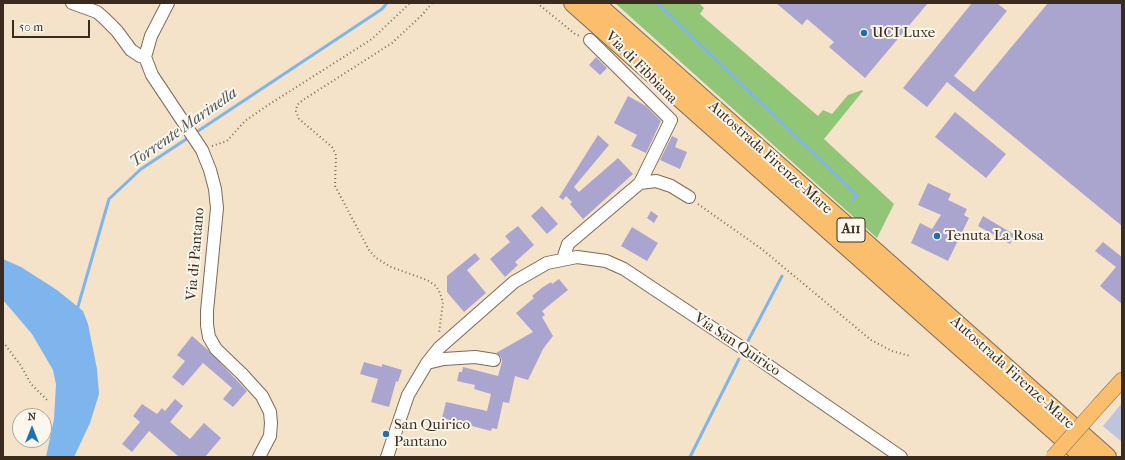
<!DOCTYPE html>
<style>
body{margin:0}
#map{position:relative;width:1125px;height:460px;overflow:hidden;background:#f4e3c8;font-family:"IM FELL French Canon",serif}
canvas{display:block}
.frame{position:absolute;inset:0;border:4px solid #3b2a1e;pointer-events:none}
.north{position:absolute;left:12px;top:408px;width:40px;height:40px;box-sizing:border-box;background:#fbf7ec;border:1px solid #aea59a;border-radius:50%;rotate:0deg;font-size:11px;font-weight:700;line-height:16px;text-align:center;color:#3b2a1e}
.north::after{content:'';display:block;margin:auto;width:14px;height:18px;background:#1f6fb2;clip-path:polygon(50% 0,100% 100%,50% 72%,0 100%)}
.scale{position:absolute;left:12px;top:20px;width:78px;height:18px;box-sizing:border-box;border:2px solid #3b2a1e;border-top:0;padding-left:5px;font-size:12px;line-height:14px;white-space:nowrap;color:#3b2a1e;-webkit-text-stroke:3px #fbf7ec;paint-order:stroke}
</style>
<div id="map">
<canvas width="1125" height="460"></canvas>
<div class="frame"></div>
<div class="north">N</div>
<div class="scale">50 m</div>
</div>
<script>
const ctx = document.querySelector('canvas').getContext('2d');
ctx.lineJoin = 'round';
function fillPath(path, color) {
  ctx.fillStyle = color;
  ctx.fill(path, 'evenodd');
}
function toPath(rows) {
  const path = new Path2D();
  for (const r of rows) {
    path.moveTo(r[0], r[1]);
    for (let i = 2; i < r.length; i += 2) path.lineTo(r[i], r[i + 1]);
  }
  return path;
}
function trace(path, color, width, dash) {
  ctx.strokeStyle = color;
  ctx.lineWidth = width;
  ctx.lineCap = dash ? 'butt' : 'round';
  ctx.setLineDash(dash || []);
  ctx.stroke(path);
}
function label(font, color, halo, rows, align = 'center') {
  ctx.font = font + ' "IM FELL French Canon",serif';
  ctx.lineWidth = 4;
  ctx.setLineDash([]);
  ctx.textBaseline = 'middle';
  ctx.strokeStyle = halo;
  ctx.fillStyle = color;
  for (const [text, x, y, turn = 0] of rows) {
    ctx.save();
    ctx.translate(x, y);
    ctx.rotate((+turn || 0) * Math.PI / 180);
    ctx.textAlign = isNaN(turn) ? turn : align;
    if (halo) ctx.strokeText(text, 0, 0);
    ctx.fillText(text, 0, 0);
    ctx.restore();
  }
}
const industrial = toPath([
 [1122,403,1122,442,1103,426]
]);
const green = toPath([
 [615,3,699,3,704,8,700,14,818,116,823,110,832,114,848,95,862,90,863,91,824,139,894,204,877,238]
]);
const water = toPath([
 [3,259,21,267,57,290,83,311,88,324,97,369,99,394,90,423,74,457,46,457,54,419,56,384,53,370,32,334,3,300]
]);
const stream = toPath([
 [657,3,857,195,852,200],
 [195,133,382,9,387,3],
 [77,310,109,199,141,169,191,136],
 [748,341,782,276],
 [690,457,739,359]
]);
const building = toPath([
 [776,3,928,3,865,78,829,47,834,42,807,19,802,25],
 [972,3,997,3,1007,11,954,76,974,92,1048,3,1122,3,1122,226,947,82,927,107,903,88],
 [596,57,607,68,600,75,589,65],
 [628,96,646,106,661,121,646,153,631,146,637,135,614,123],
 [955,112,1006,154,986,178,935,137],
 [598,135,609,145,574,187,579,192,618,158,633,174,583,219,570,204,572,202,566,196,563,200,559,197],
 [672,136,678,139,675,147,687,152,680,169,660,160],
 [928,183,951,194,948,200,967,209,964,215,969,218,948,261,911,243,920,223,932,229,941,215,918,205],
 [542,206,558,224,547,234,531,216],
 [651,211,658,216,654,223,647,218],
 [983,216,1015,235,1010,244,978,226],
 [518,226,534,245,515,262,518,265,505,277,490,259,510,242,505,236],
 [632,227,658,243,647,261,621,246],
 [1103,242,1122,257,1122,304,1100,286,1116,267,1095,251],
 [475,253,480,259,467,270,486,293,464,312,447,292,447,276],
 [559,279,568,290,542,311,545,315,542,317,553,336,543,349,528,380,515,376,509,403,503,402,497,429,492,428,491,431,442,418,446,402,487,411,491,394,474,389,475,385,457,381,459,372,462,372,463,367,498,376,502,362,501,357,496,353,533,332,516,313,534,298,532,296,543,287,551,282,552,284],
 [192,336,207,349,247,391,233,407,223,399,232,388,203,363,183,386,172,377,185,361,177,355],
 [364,362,382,367,382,364,402,370,398,382,396,381,389,407,371,402,378,379,360,374],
 [175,399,183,406,170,422,190,439,204,423,221,438,205,457,179,457,149,431,132,452,122,444,140,422,133,416,142,404,157,414,162,408,165,411]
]);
const path = toPath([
 [432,3,422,15,392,43,303,100,297,105,296,111,299,119,332,147,336,155,335,186,369,250,376,258,391,267,427,280,436,286,439,291,443,302,439,333],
 [537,3,575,34,580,36],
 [212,146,227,141,245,121,265,107,372,39,410,3],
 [698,204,763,250,871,340,892,351,910,356],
 [3,342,21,366,31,384,47,400]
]);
const minor = toPath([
 [72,3,97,12,104,18,117,31,131,50,140,56,145,57],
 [168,3,151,36,145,57,152,75,202,150,210,170,215,189,217,208,207,311,207,325,209,337,216,349,242,374,262,396,270,412,271,423,270,436,259,457],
 [590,40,671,120,640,183],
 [563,259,568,244,640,183,656,181,671,186,689,197],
 [427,363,444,359,475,357,494,360],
 [387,457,408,395,427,363,439,348,514,282,547,263,577,257,606,261,624,269,750,353,901,457]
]);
const major = toPath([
 [1100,404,1122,380]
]);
const highway = toPath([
 [573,3,1084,457],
 [595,3,1107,457]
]);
const majorBridge = toPath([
 [1053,457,1100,404]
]);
const markers = [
 [864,33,4,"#1f6fb2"],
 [937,236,4,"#1f6fb2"],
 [386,434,4,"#1f6fb2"]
];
const shields = [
 [851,230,28]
];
const shieldNames = [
 ["A11",851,230]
];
const poiNames = [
 ["UCI Luxe",872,33],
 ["Tenuta La Rosa",945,236],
 ["San Quirico",394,425],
 ["Pantano",394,442]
];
const streetNames = [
 ["Via di Fibbiana",641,68,45],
 ["Autostrada Firenze-Mare",770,158,42],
 ["Via di Pantano",196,254,-85],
 ["Via San Quirico",737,345,34],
 ["Autostrada Firenze-Mare",1012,373,42]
];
const waterNames = [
 ["Torrente Marinella",184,128,-35]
];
fillPath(industrial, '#bec3de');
fillPath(green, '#92c677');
fillPath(water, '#7eb5ed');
trace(stream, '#7eb5ed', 3);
fillPath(building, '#aaa5cf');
trace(minor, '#7c6b5a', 14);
trace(major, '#7c6b5a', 16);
trace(highway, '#7c6b5a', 20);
trace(path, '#7c6b5a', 2, [1, 3]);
trace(minor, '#fff', 12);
trace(major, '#fabe6d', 15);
trace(highway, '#fabe6d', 18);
trace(majorBridge, '#7c6b5a', 16, []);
trace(majorBridge, '#fabe6d', 15);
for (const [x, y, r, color] of markers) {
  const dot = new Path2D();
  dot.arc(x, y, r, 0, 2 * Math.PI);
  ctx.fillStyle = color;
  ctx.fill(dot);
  trace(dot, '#fbf7ec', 1.5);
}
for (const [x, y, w] of shields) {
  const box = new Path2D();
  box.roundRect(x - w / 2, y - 12, w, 24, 3);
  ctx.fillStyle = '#fbf7ec';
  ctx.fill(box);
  trace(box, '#3b2a1e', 1);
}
label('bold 14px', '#3b2a1e', null, shieldNames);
label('15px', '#3b2a1e', '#fbf7ec', poiNames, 'left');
label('15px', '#3b2a1e', '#fbf7ec', streetNames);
label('italic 16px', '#4f545c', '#fbf7ec', waterNames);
</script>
